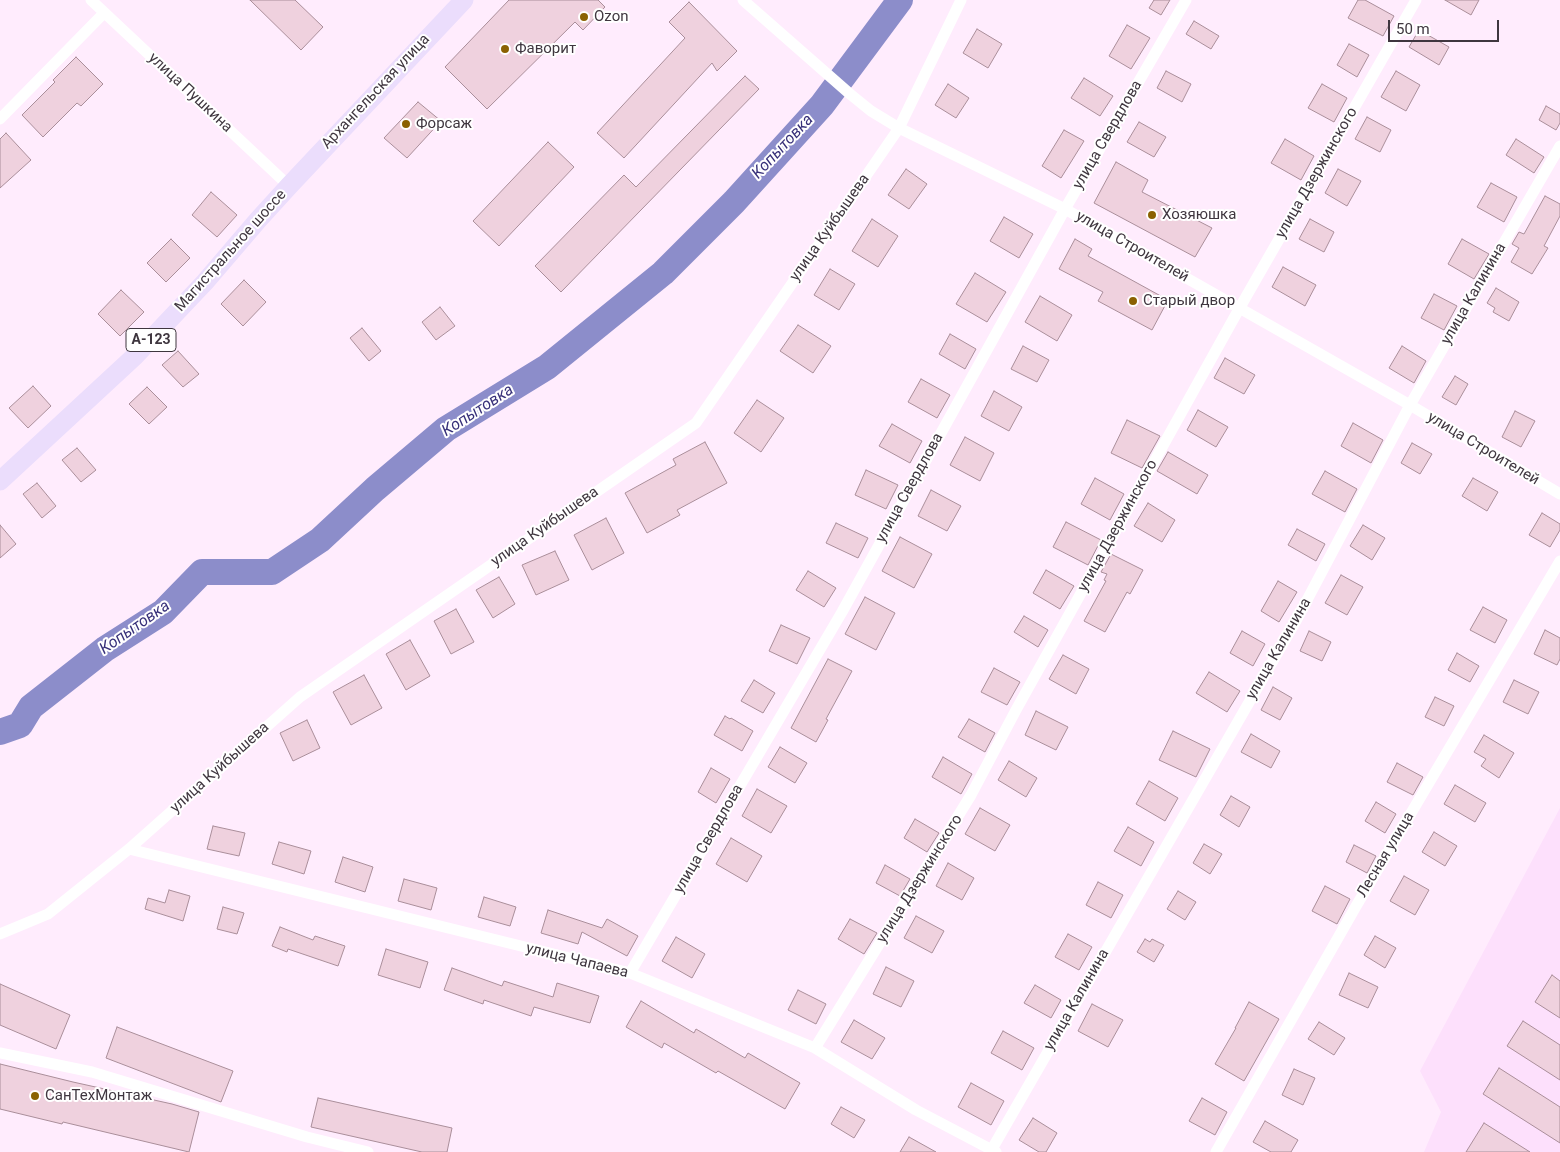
<!DOCTYPE html>
<meta charset="utf-8">
<style>
body{margin:0}
#map{position:relative;width:1560px;height:1152px;overflow:hidden;background:#ffecfd;font-family:Roboto,sans-serif}
canvas{display:block}
.scale{position:absolute;left:1388px;top:20px;width:111px;height:22px;box-sizing:border-box;border:2px solid #3f363f;border-top:0;padding-left:6px;font-size:15px;line-height:18px;white-space:nowrap;color:#3f363f;-webkit-text-stroke:4px #fff;paint-order:stroke}
</style>
<div id="map">
<canvas width="1560" height="1152"></canvas>
<div class="scale">50 m</div>
</div>
<script>
const ctx = document.querySelector('canvas').getContext('2d');
ctx.lineJoin = 'round';
function fillPath(path, color) {
  ctx.fillStyle = color;
  ctx.fill(path, 'evenodd');
}
function toPath(rows) {
  const path = new Path2D();
  for (const r of rows) {
    path.moveTo(r[0], r[1]);
    for (let i = 2; i < r.length; i += 2) path.lineTo(r[i], r[i + 1]);
  }
  return path;
}
function trace(path, color, width, dash) {
  ctx.strokeStyle = color;
  ctx.lineWidth = width;
  ctx.lineCap = dash ? 'butt' : 'round';
  ctx.setLineDash(dash || []);
  ctx.stroke(path);
}
function label(font, color, halo, rows, align = 'center') {
  ctx.font = font + ' Roboto,sans-serif';
  ctx.lineWidth = 4;
  ctx.setLineDash([]);
  ctx.textBaseline = 'middle';
  ctx.strokeStyle = halo;
  ctx.fillStyle = color;
  for (const [text, x, y, turn = 0] of rows) {
    ctx.save();
    ctx.translate(x, y);
    ctx.rotate((+turn || 0) * Math.PI / 180);
    ctx.textAlign = isNaN(turn) ? turn : align;
    if (halo) ctx.strokeText(text, 0, 0);
    ctx.fillText(text, 0, 0);
    ctx.restore();
  }
}
const built = toPath([
 [1560,808,1560,1152,1424,1152,1441,1112,1420,1071]
]);
const river = toPath([
 [0,732,20,725,31,707,105,649,163,612,202,572,272,572,320,540,375,489,446,429,547,367,663,273,734,202,822,105,900,0]
]);
const building = toPath([
 [250,0,295,0,323,27,301,50,250,0],
 [509,0,598,0,605,7,583,30,575,22,487,109,445,67,509,0],
 [1154,0,1170,0,1161,15,1149,8,1154,0],
 [1358,0,1365,0,1394,16,1383,36,1348,18,1358,0],
 [1445,0,1479,0,1471,15,1445,0],
 [689,2,737,51,717,71,712,63,624,158,597,133,685,38,669,22,689,2],
 [1194,21,1219,36,1211,49,1186,34,1194,21],
 [1127,25,1150,38,1131,69,1109,56,1127,25],
 [977,29,1002,44,988,68,963,53,977,29],
 [1419,30,1449,47,1439,65,1409,47,1419,30],
 [1349,44,1369,55,1357,77,1337,65,1349,44],
 [76,57,103,84,81,106,77,103,43,137,22,115,55,82,53,80,76,57],
 [1166,71,1191,84,1182,102,1157,88,1166,71],
 [1396,71,1420,85,1406,111,1381,97,1396,71],
 [745,76,759,89,561,292,535,266,624,175,636,187,745,76],
 [1084,78,1113,96,1100,116,1071,98,1084,78],
 [948,84,969,98,956,118,935,105,948,84],
 [1322,84,1347,98,1334,122,1308,108,1322,84],
 [418,102,441,121,407,158,384,138,418,102],
 [1546,106,1560,114,1560,123,1556,130,1539,120,1546,106],
 [1367,117,1391,130,1380,152,1355,139,1367,117],
 [1139,122,1166,137,1154,157,1127,142,1139,122],
 [1064,130,1084,141,1061,178,1042,166,1064,130],
 [6,133,31,160,0,188,0,139,6,133],
 [1285,139,1314,156,1301,180,1271,163,1285,139],
 [1516,139,1544,157,1534,173,1506,155,1516,139],
 [548,142,574,167,499,246,473,221,548,142],
 [1116,162,1148,180,1142,192,1212,228,1195,257,1094,203,1116,162],
 [906,169,927,184,909,209,888,195,906,169],
 [1338,169,1361,181,1347,206,1325,193,1338,169],
 [1491,183,1517,197,1504,222,1477,207,1491,183],
 [211,192,237,215,217,237,192,215,211,192],
 [1545,196,1560,204,1560,216,1544,246,1548,248,1532,274,1511,262,1519,248,1512,244,1519,232,1524,234,1545,196],
 [1004,217,1033,234,1019,258,990,241,1004,217],
 [872,219,898,236,878,267,852,251,872,219],
 [1310,219,1334,232,1324,252,1299,239,1310,219],
 [171,239,190,258,166,282,147,263,171,239],
 [1075,239,1092,249,1088,256,1168,300,1152,330,1098,301,1103,292,1059,269,1075,239],
 [1462,239,1489,254,1474,279,1448,264,1462,239],
 [1283,267,1316,285,1305,306,1272,287,1283,267],
 [830,269,855,284,839,310,814,295,830,269],
 [975,273,1006,292,987,322,956,304,975,273],
 [244,280,266,302,243,326,221,304,244,280],
 [1496,288,1519,302,1509,321,1493,312,1495,308,1487,303,1496,288],
 [121,290,144,312,120,336,98,314,121,290],
 [1434,294,1457,306,1444,330,1421,318,1434,294],
 [1040,296,1072,315,1057,341,1025,322,1040,296],
 [440,307,455,326,436,340,422,322,440,307],
 [798,325,831,346,813,373,780,351,798,325],
 [362,328,381,351,369,361,350,338,362,328],
 [950,334,976,349,965,369,939,354,950,334],
 [1023,346,1049,360,1037,382,1011,369,1023,346],
 [1402,346,1426,361,1414,383,1389,368,1402,346],
 [178,351,199,374,183,387,162,365,178,351],
 [1225,358,1255,375,1244,394,1214,378,1225,358],
 [1455,376,1468,384,1456,405,1442,397,1455,376],
 [921,379,950,395,937,418,908,402,921,379],
 [33,386,51,406,28,428,9,408,33,386],
 [147,387,167,407,149,424,129,404,147,387],
 [994,391,1022,407,1009,431,981,416,994,391],
 [757,400,784,418,761,452,734,433,757,400],
 [1198,410,1228,427,1216,447,1187,430,1198,410],
 [1515,411,1535,421,1521,447,1502,437,1515,411],
 [1127,420,1160,436,1142,468,1111,453,1127,420],
 [1353,423,1383,440,1371,463,1341,446,1353,423],
 [892,424,922,441,910,463,879,446,892,424],
 [965,437,994,453,980,481,950,465,965,437],
 [705,442,727,483,677,510,680,515,647,533,625,493,676,465,673,459,705,442],
 [1412,443,1432,454,1420,474,1401,463,1412,443],
 [77,448,96,470,81,482,62,460,77,448],
 [1168,452,1208,475,1197,494,1157,471,1168,452],
 [866,470,898,485,886,509,855,495,866,470],
 [1325,471,1357,489,1345,512,1312,494,1325,471],
 [1095,478,1124,494,1110,520,1081,504,1095,478],
 [1473,478,1498,492,1487,511,1462,496,1473,478],
 [37,483,56,506,42,518,23,494,37,483],
 [931,490,961,506,947,531,918,516,931,490],
 [1148,503,1175,520,1162,542,1134,526,1148,503],
 [1542,513,1560,524,1560,530,1550,547,1529,535,1542,513],
 [606,518,624,553,592,570,574,535,606,518],
 [1066,522,1101,540,1088,565,1053,547,1066,522],
 [836,523,868,538,858,558,826,543,836,523],
 [0,525,16,544,0,558,0,525],
 [1363,525,1385,538,1372,560,1350,546,1363,525],
 [1297,529,1325,544,1316,561,1288,545,1297,529],
 [900,537,932,554,914,588,882,571,900,537],
 [555,551,569,580,536,595,522,565,555,551],
 [1111,554,1143,570,1130,594,1127,592,1105,632,1084,621,1106,581,1104,580,1107,574,1101,572,1111,554],
 [1046,570,1074,586,1060,609,1033,593,1046,570],
 [808,571,836,588,824,607,796,590,808,571],
 [1341,575,1363,587,1347,615,1325,603,1341,575],
 [499,577,515,604,493,618,476,590,499,577],
 [1278,581,1297,592,1279,622,1261,611,1278,581],
 [865,597,895,613,876,650,845,634,865,597],
 [1483,607,1507,620,1495,643,1470,630,1483,607],
 [456,609,474,642,451,654,434,621,456,609],
 [1024,616,1048,630,1038,647,1014,632,1024,616],
 [781,625,810,638,797,664,769,651,781,625],
 [1545,630,1560,638,1560,659,1557,665,1534,654,1545,630],
 [1242,631,1265,644,1253,666,1230,653,1242,631],
 [1309,631,1331,642,1322,661,1300,651,1309,631],
 [410,640,430,676,406,690,386,654,410,640],
 [1457,653,1479,666,1470,682,1448,670,1457,653],
 [1063,655,1089,669,1076,694,1049,679,1063,655],
 [828,659,852,671,826,719,828,720,816,742,791,728,828,659],
 [994,668,1020,682,1007,705,981,692,994,668],
 [1209,672,1240,691,1227,712,1196,693,1209,672],
 [364,675,382,708,351,725,333,692,364,675],
 [754,680,775,693,763,713,741,701,754,680],
 [1514,680,1539,692,1528,714,1503,702,1514,680],
 [1273,687,1292,698,1280,720,1261,710,1273,687],
 [1435,697,1454,706,1444,726,1425,717,1435,697],
 [1036,711,1068,727,1056,750,1025,735,1036,711],
 [725,716,730,719,731,718,753,731,742,751,714,735,725,716],
 [969,719,995,733,985,752,958,737,969,719],
 [307,720,320,748,293,761,280,733,307,720],
 [1173,731,1210,749,1196,777,1159,760,1173,731],
 [1251,734,1280,751,1271,768,1241,752,1251,734],
 [1484,735,1514,753,1499,778,1481,766,1486,759,1474,752,1484,735],
 [780,747,807,763,795,783,768,767,780,747],
 [943,757,972,774,961,794,932,777,943,757],
 [1009,761,1037,778,1026,797,998,780,1009,761],
 [1397,763,1423,777,1413,795,1387,782,1397,763],
 [711,768,730,779,716,803,698,792,711,768],
 [1149,781,1178,798,1165,821,1136,804,1149,781],
 [1455,785,1486,803,1475,822,1444,804,1455,785],
 [757,789,787,806,771,833,742,816,757,789],
 [1231,796,1250,807,1239,827,1220,815,1231,796],
 [1376,802,1396,814,1385,833,1365,821,1376,802],
 [980,808,1010,825,995,851,965,834,980,808],
 [915,819,939,833,927,852,904,838,915,819],
 [213,826,245,833,239,856,207,849,213,826],
 [1128,827,1154,842,1141,866,1114,851,1128,827],
 [1434,832,1457,846,1445,866,1422,852,1434,832],
 [731,838,762,856,747,882,716,864,731,838],
 [279,842,311,851,304,874,272,864,279,842],
 [1204,844,1222,854,1210,874,1193,863,1204,844],
 [1354,845,1376,856,1367,873,1346,862,1354,845],
 [343,857,373,867,365,892,335,882,343,857],
 [948,863,974,878,962,900,936,886,948,863],
 [885,865,910,879,900,896,876,883,885,865],
 [1404,876,1429,890,1415,915,1390,901,1404,876],
 [404,879,437,888,431,910,398,901,404,879],
 [1098,882,1123,895,1111,918,1086,905,1098,882],
 [1325,886,1350,899,1337,924,1312,911,1325,886],
 [169,890,190,896,183,921,145,909,148,898,165,903,169,890],
 [1178,891,1196,902,1185,920,1167,909,1178,891],
 [484,897,516,907,510,926,478,917,484,897],
 [223,907,244,913,237,934,217,929,223,907],
 [548,910,602,928,607,919,638,936,627,956,582,932,578,944,541,933,548,910],
 [916,916,944,931,932,953,904,938,916,916],
 [850,919,877,933,864,954,838,939,850,919],
 [280,927,313,940,315,936,345,946,338,966,288,949,287,952,272,946,280,927],
 [1068,934,1092,947,1079,970,1055,957,1068,934],
 [1375,936,1396,948,1385,968,1364,955,1375,936],
 [676,937,705,954,692,978,662,961,676,937],
 [1145,939,1150,942,1152,939,1164,945,1154,962,1137,952,1145,939],
 [386,949,428,962,420,988,378,975,386,949],
 [886,967,914,981,901,1007,873,994,886,967],
 [452,968,502,986,504,981,553,997,557,983,599,996,590,1023,534,1007,531,1016,484,1000,483,1004,444,990,452,968],
 [1349,973,1378,987,1368,1008,1339,995,1349,973],
 [1552,975,1560,981,1560,1018,1535,1002,1552,975],
 [0,984,70,1015,56,1049,0,1025,0,984],
 [1035,985,1061,1000,1051,1018,1024,1003,1035,985],
 [798,990,826,1004,816,1024,788,1010,798,990],
 [641,1001,694,1033,696,1029,745,1058,748,1053,800,1083,785,1109,718,1071,716,1073,664,1043,662,1048,626,1027,641,1001],
 [1249,1002,1279,1019,1244,1081,1215,1064,1236,1028,1235,1028,1249,1002],
 [1092,1004,1123,1020,1108,1047,1078,1031,1092,1004],
 [854,1020,885,1038,872,1059,841,1042,854,1020],
 [1523,1021,1560,1045,1560,1080,1507,1046,1523,1021],
 [1319,1022,1345,1038,1334,1055,1308,1039,1319,1022],
 [117,1027,233,1071,221,1102,106,1058,117,1027],
 [1003,1031,1034,1048,1022,1070,991,1053,1003,1031],
 [0,1064,73,1082,172,1104,199,1112,189,1152,63,1122,62,1124,0,1109,0,1064],
 [1499,1068,1560,1107,1560,1143,1483,1094,1499,1068],
 [1294,1069,1315,1078,1303,1105,1282,1095,1294,1069],
 [971,1083,1004,1101,991,1125,958,1107,971,1083],
 [318,1098,452,1128,447,1152,422,1152,311,1127,318,1098],
 [1202,1098,1227,1112,1215,1135,1189,1121,1202,1098],
 [841,1107,865,1120,854,1138,831,1124,841,1107],
 [1033,1118,1057,1133,1046,1152,1039,1152,1019,1140,1033,1118],
 [1265,1121,1298,1140,1291,1152,1271,1152,1253,1142,1265,1121],
 [1484,1123,1530,1152,1466,1152,1484,1123],
 [909,1137,936,1152,900,1152,909,1137]
]);
const street = toPath([
 [91,0,289,186],
 [743,0,850,94,871,111,899,128,1065,209,1410,405,1560,494],
 [0,119,104,13],
 [129,849,630,973,815,1048,916,1110,996,1152],
 [0,934,48,914,129,849,300,697,696,423,899,128,961,0],
 [630,973,842,612,1065,209,1186,0],
 [815,1048,971,795,1016,710,1239,309,1416,0],
 [0,1053,92,1072,307,1137,368,1152],
 [992,1149,1297,619,1410,405,1560,146],
 [1216,1152,1355,908,1560,561]
]);
const primary = toPath([
 [0,481,135,356,205,282,258,220,289,186,464,0]
]);
const markers = [
 [584,17,5,"#8a6101"],
 [505,49,5,"#8a6101"],
 [406,124,5,"#8a6101"],
 [1152,215,5,"#8a6101"],
 [1133,301,5,"#8a6101"],
 [35,1096,5,"#8a6101"]
];
const shields = [
 [151,340,50]
];
const shieldNames = [
 ["А-123",151,340]
];
const poiNames = [
 ["Ozon",594,17],
 ["Фаворит",515,49],
 ["Форсаж",416,124],
 ["Хозяюшка",1162,215],
 ["Старый двор",1143,301],
 ["СанТехМонтаж",45,1096]
];
const streetNames = [
 ["Архангельская улица",376,92,-47],
 ["улица Пушкина",190,93,43],
 ["улица Свердлова",1108,135,-60],
 ["улица Дзержинского",1317,173,-60],
 ["улица Куйбышева",830,228,-55],
 ["улица Строителей",1132,247,30],
 ["Магистральное шоссе",231,251,-48],
 ["улица Калинина",1474,294,-60],
 ["улица Строителей",1483,449,31],
 ["улица Свердлова",910,488,-61],
 ["улица Дзержинского",1118,526,-61],
 ["улица Куйбышева",545,527,-35],
 ["улица Калинина",1279,649,-60],
 ["улица Куйбышева",220,768,-42],
 ["улица Свердлова",709,839,-60],
 ["Лесная улица",1386,855,-59],
 ["улица Дзержинского",920,879,-58],
 ["улица Чапаева",577,961,14],
 ["улица Калинина",1077,1000,-60]
];
const waterNames = [
 ["Копытовка",783,147,-47],
 ["Копытовка",478,411,-33],
 ["Копытовка",135,628,-35]
];
fillPath(built, '#fde0fc');
trace(river, '#8c8dca', 26);
fillPath(building, '#efd1de');
trace(building, '#aa8e9a', 1);
trace(street, '#fff', 11);
trace(primary, '#ebddfc', 19);
for (const [x, y, r, color] of markers) {
  const dot = new Path2D();
  dot.arc(x, y, r, 0, 2 * Math.PI);
  ctx.fillStyle = color;
  ctx.fill(dot);
  trace(dot, '#fff', 2);
}
for (const [x, y, w] of shields) {
  const box = new Path2D();
  box.roundRect(x - w / 2, y - 11.5, w, 23, 4);
  ctx.fillStyle = '#fff';
  ctx.fill(box);
  trace(box, '#3f363f', 1);
}
label('bold 14px', '#3f363f', null, shieldNames);
label('15px', '#3f363f', '#fff', poiNames, 'left');
label('15px', '#3f363f', '#fff', streetNames);
label('italic 16px', '#373079', '#fff', waterNames);
</script>
